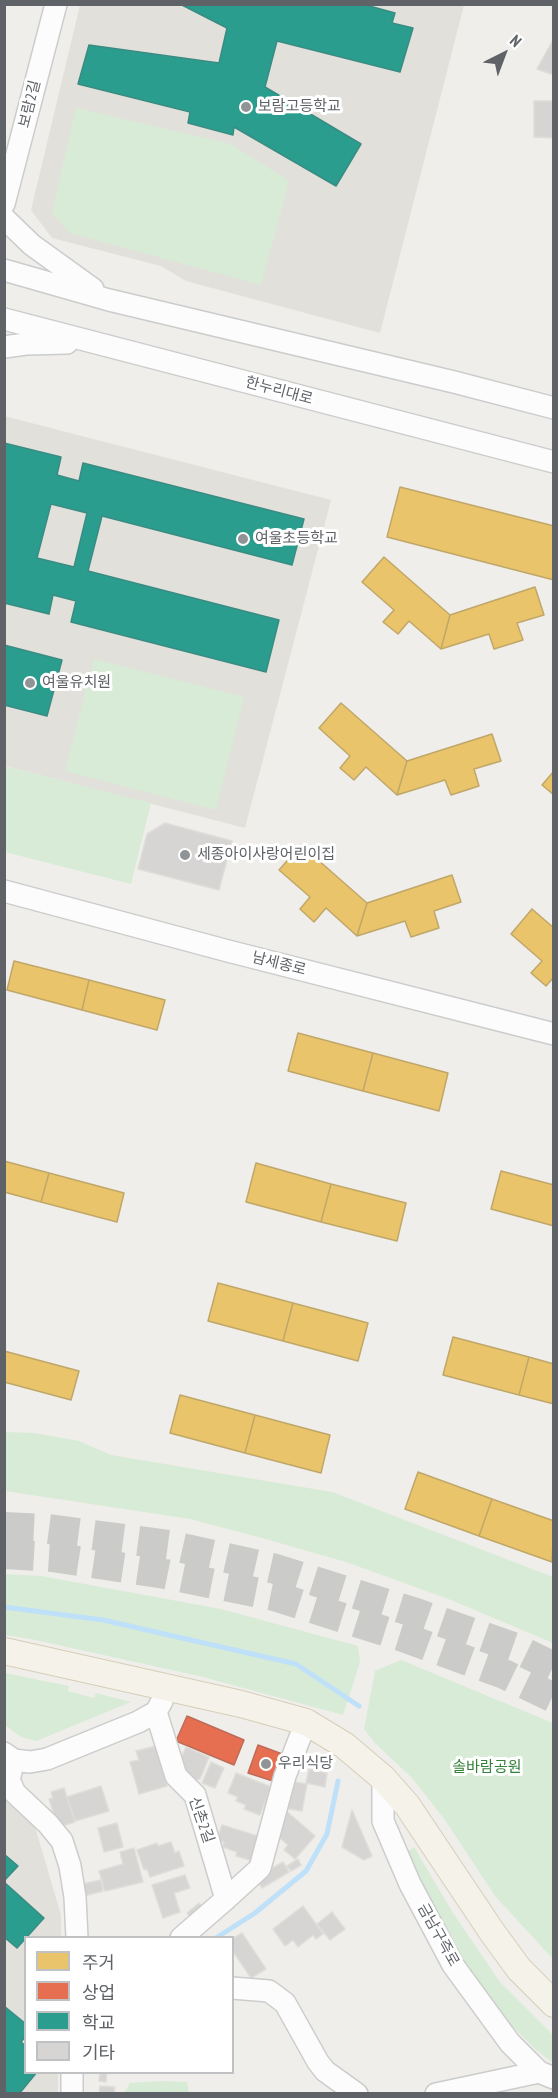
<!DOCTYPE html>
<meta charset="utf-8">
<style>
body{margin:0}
#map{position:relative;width:558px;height:2098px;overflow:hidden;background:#efeeea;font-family:"PT Sans Narrow","Noto Sans KR",sans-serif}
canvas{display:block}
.frame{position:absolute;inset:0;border:6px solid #5f6368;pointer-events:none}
.legend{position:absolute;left:24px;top:1936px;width:210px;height:138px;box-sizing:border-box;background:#fff;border:2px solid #bfc1c3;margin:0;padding:8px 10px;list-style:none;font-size:18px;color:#5f6368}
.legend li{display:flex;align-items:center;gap:12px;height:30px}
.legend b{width:30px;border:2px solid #bfc1c3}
.north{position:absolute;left:474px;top:24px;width:60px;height:60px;-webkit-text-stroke:4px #fff;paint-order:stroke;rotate:42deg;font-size:16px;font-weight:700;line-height:24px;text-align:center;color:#5f6368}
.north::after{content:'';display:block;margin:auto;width:21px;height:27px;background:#5f6368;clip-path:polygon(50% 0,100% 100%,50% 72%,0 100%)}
</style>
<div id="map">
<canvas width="558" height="2098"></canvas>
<div class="frame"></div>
<ul class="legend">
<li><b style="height:16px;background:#e9c46a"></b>주거</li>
<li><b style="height:16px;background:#e76f51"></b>상업</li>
<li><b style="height:16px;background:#2a9d8f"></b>학교</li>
<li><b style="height:16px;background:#d6d5d3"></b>기타</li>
</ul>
<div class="north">N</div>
</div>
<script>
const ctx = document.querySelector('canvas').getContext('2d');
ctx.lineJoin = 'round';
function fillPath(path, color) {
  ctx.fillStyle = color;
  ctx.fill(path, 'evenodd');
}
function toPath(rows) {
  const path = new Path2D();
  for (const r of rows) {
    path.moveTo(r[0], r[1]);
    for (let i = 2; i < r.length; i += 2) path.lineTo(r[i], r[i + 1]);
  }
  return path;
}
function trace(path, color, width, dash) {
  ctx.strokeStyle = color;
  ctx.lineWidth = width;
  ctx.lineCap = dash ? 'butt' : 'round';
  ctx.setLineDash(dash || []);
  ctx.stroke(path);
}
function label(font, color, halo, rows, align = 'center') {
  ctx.font = font + ' "PT Sans Narrow","Noto Sans KR",sans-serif';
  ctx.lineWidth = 6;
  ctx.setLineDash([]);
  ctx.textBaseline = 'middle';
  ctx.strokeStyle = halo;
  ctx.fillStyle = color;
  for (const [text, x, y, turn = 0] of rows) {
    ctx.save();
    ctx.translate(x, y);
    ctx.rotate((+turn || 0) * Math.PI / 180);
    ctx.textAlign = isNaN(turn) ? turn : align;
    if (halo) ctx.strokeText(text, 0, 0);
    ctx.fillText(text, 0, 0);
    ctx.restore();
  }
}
const education = toPath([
 [80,5,464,5,380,333,186,281,161,266,52,238,31,210],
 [4,416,331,500,245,828,5,766],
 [4,1784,33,1820,61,1915,61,1937,26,1938,26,2072,58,2073,58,2093,5,2093]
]);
const green = toPath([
 [76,108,231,144,289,181,261,285,70,233,52,213],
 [94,659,244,697,216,810,65,771],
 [4,766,151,803,131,884,5,852],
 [5,1432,34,1433,79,1441,111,1455,332,1492,553,1577,553,1643,451,1600,346,1562,262,1538,190,1519,5,1491],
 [5,1574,41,1576,221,1609,358,1646,360,1662,343,1715,203,1677,31,1639,5,1635],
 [401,1660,553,1723,553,1959,495,1896,445,1820,412,1778,375,1743,364,1729,375,1671],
 [5,1673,69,1686,68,1691,94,1698,96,1693,131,1702,36,1741,21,1737,5,1725],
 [414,1847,453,1913,500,1982,553,2035,553,2063,535,2049,508,2022,480,1986,447,1936,406,1853],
 [161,2081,187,2082,189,2093,124,2093,130,2083]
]);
const homes = toPath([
 [400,487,554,526,554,580,387,537,400,487],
 [384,557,450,615,441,649,409,621,398,634,383,622,394,610,362,582,384,557],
 [535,587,544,615,517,623,523,640,494,649,489,634,441,649,450,615,535,587],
 [341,703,407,761,397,795,366,767,354,780,340,768,350,756,319,728,341,703],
 [492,734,501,761,474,769,479,786,451,795,445,780,397,795,407,761,492,734],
 [554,771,554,795,542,785,554,771],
 [301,845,367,903,357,936,326,908,314,922,300,909,310,897,279,870,301,845],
 [452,875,461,902,434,911,439,928,411,937,405,921,357,936,367,903,452,875],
 [532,909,554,928,554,977,546,986,531,973,542,961,511,934,532,909],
 [14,961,89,980,82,1010,7,990,14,961],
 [89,980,165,1000,157,1030,82,1010,89,980],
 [298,1033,373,1053,363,1091,288,1071,298,1033],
 [373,1053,448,1073,439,1111,363,1091,373,1053],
 [4,1161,49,1173,41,1202,4,1192,4,1161],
 [256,1163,331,1184,321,1222,246,1202,256,1163],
 [501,1171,554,1185,554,1226,491,1209,501,1171],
 [49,1173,124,1193,117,1222,41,1202,49,1173],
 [331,1184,406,1203,397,1241,321,1222,331,1184],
 [218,1283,293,1303,283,1341,208,1321,218,1283],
 [293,1303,368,1323,358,1361,283,1341,293,1303],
 [453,1337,529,1357,519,1395,443,1375,453,1337],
 [4,1351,79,1371,71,1400,4,1382,4,1351],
 [529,1357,554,1364,554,1404,519,1395,529,1357],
 [180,1395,255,1415,245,1453,170,1433,180,1395],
 [255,1415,330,1435,321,1473,245,1453,255,1415],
 [418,1472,492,1499,479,1536,405,1509,418,1472],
 [492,1499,554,1521,552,1562,479,1536,492,1499]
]);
const shops = toPath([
 [187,1716,244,1740,234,1765,176,1741,187,1716],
 [258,1745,285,1755,276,1782,248,1773,258,1745]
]);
const schools = toPath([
 [180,4,362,4,395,13,392,23,413,28,400,72,277,41,265,87,361,144,336,186,234,127,233,135,188,123,190,112,78,84,89,45,219,63,227,28,180,4],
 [4,443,61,457,57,475,79,481,83,463,304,519,292,565,102,516,88,571,279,620,266,672,71,622,76,601,53,595,49,614,4,603,4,443],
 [51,504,87,513,74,567,37,558,51,504],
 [4,645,62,660,47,716,4,705,4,645],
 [4,1854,18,1866,4,1881,4,1854],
 [4,1882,44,1918,17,1948,4,1937,4,1882],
 [4,2006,26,2024,26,2036,21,2042,26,2046,26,2072,37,2072,19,2094,4,2094,4,2006]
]);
const stream = toPath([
 [4,1607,103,1620,296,1664,359,1706],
 [216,1938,255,1913,306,1871,327,1834,338,1781]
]);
const building = toPath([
 [554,38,554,75,537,69,554,38],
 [534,101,554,101,554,138,534,137,534,101],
 [165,823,232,841,219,890,138,869,147,834,165,823],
 [156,1746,167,1786,139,1794,130,1762,139,1760,136,1751,156,1746],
 [186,1747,209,1757,200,1779,194,1780,179,1763,186,1747],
 [211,1762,224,1768,215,1788,202,1783,211,1762],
 [309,1769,327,1773,325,1787,306,1783,309,1769],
 [236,1773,271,1787,260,1815,244,1809,246,1805,236,1801,238,1797,228,1793,236,1773],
 [289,1781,307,1784,302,1811,284,1808,289,1781],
 [101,1786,109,1811,75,1821,67,1797,101,1786],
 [64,1788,75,1822,58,1827,49,1799,53,1798,51,1792,64,1788],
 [284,1809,315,1836,295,1859,284,1850,288,1845,273,1832,284,1809],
 [352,1810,372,1856,364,1860,342,1847,352,1810],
 [117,1823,123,1847,104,1852,98,1828,117,1823],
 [222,1825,261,1837,253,1861,236,1856,237,1852,223,1847,224,1842,217,1840,222,1825],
 [171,1842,175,1853,179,1851,184,1866,150,1877,147,1869,144,1870,137,1850,157,1843,158,1846,171,1842],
 [134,1848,143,1882,105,1891,99,1871,123,1864,120,1852,134,1848],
 [298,1859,301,1865,291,1871,287,1866,298,1859],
 [283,1862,289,1872,262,1888,256,1878,283,1862],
 [185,1875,190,1888,174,1893,180,1912,163,1918,152,1885,185,1875],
 [101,1880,103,1891,84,1896,82,1884,101,1880],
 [199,1903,205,1910,193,1920,187,1913,199,1903],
 [303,1906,323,1934,316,1939,313,1935,298,1947,293,1940,285,1946,273,1929,303,1906],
 [332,1912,345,1929,330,1940,317,1924,332,1912],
 [242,1933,266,1969,251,1978,232,1950,232,1939,242,1933],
 [100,2072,107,2072,106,2082,99,2081,100,2072],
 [100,2086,115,2087,114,2094,99,2094,100,2086]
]);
const highwayTunnel = toPath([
 [4,1527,48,1529,169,1545,276,1569,413,1612,513,1647,554,1667],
 [4,1554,52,1557,165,1574,274,1596,400,1636,504,1674,554,1698]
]);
const minor = toPath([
 [4,204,56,4],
 [4,218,32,245,93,289],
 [4,270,109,300,454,382,554,408],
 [4,319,554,462],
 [4,347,26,344,67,343],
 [4,891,228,951,554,1034],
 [156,1712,176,1776,195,1795,226,1899],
 [4,1753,14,1760,30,1762,47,1759,138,1722,156,1712,162,1701],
 [14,1760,9,1780,15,1793,48,1824,62,1841,70,1866,75,1897,77,1938],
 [383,1778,383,1821,410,1884,453,1965,510,2043,539,2072],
 [181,1938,226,1899,260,1868,285,1776,306,1722],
 [232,1988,269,1991,285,2003,318,2062,325,2071,357,2094],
 [72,2094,72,2072],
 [436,2094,539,2072,554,2078]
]);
const major = toPath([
 [4,1651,241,1704,306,1722,344,1745,383,1778,407,1805,492,1932,519,1969,554,2004]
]);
const markers = [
 [246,107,6,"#919496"],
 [243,539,6,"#919496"],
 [30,683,6,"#919496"],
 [185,855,6,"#919496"],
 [266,1764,6,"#919496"]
];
const streetNames = [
 ["보람2길",30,104,-76],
 ["한누리대로",279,391,15],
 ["남세종로",279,964,14],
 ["신촌2길",201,1820,71],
 ["금남구즉로",438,1935,61]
];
const poiNames = [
 ["보람고등학교",258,107],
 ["여울초등학교",255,539],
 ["여울유치원",42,683],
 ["세종아이사랑어린이집",197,855],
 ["우리식당",278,1764]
];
const parkNames = [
 ["솔바람공원",487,1768]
];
fillPath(education, '#e2e0da');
fillPath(green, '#d8ebd6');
fillPath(homes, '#e9c46a');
trace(homes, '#c0a769', 1.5);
fillPath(shops, '#e76f51');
trace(shops, '#be6b58', 1.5);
fillPath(schools, '#2a9d8f');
trace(schools, '#3a8c83', 1.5);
trace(stream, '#bfe0f9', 5);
fillPath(building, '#d6d5d3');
trace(building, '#deddd9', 1.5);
trace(highwayTunnel, '#cbcbca', 30, [30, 15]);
trace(minor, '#cbcccc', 24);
trace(major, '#d7ceb8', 28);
trace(minor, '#fdfcfc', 21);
trace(major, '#f4f2e9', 26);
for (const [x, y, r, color] of markers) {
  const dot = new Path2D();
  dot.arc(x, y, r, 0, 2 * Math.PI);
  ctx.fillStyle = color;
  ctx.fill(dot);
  trace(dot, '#fff', 2);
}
label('15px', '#5f6368', '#fff', streetNames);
label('15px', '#5f6368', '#fff', poiNames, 'left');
label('15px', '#348238', '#fff', parkNames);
</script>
